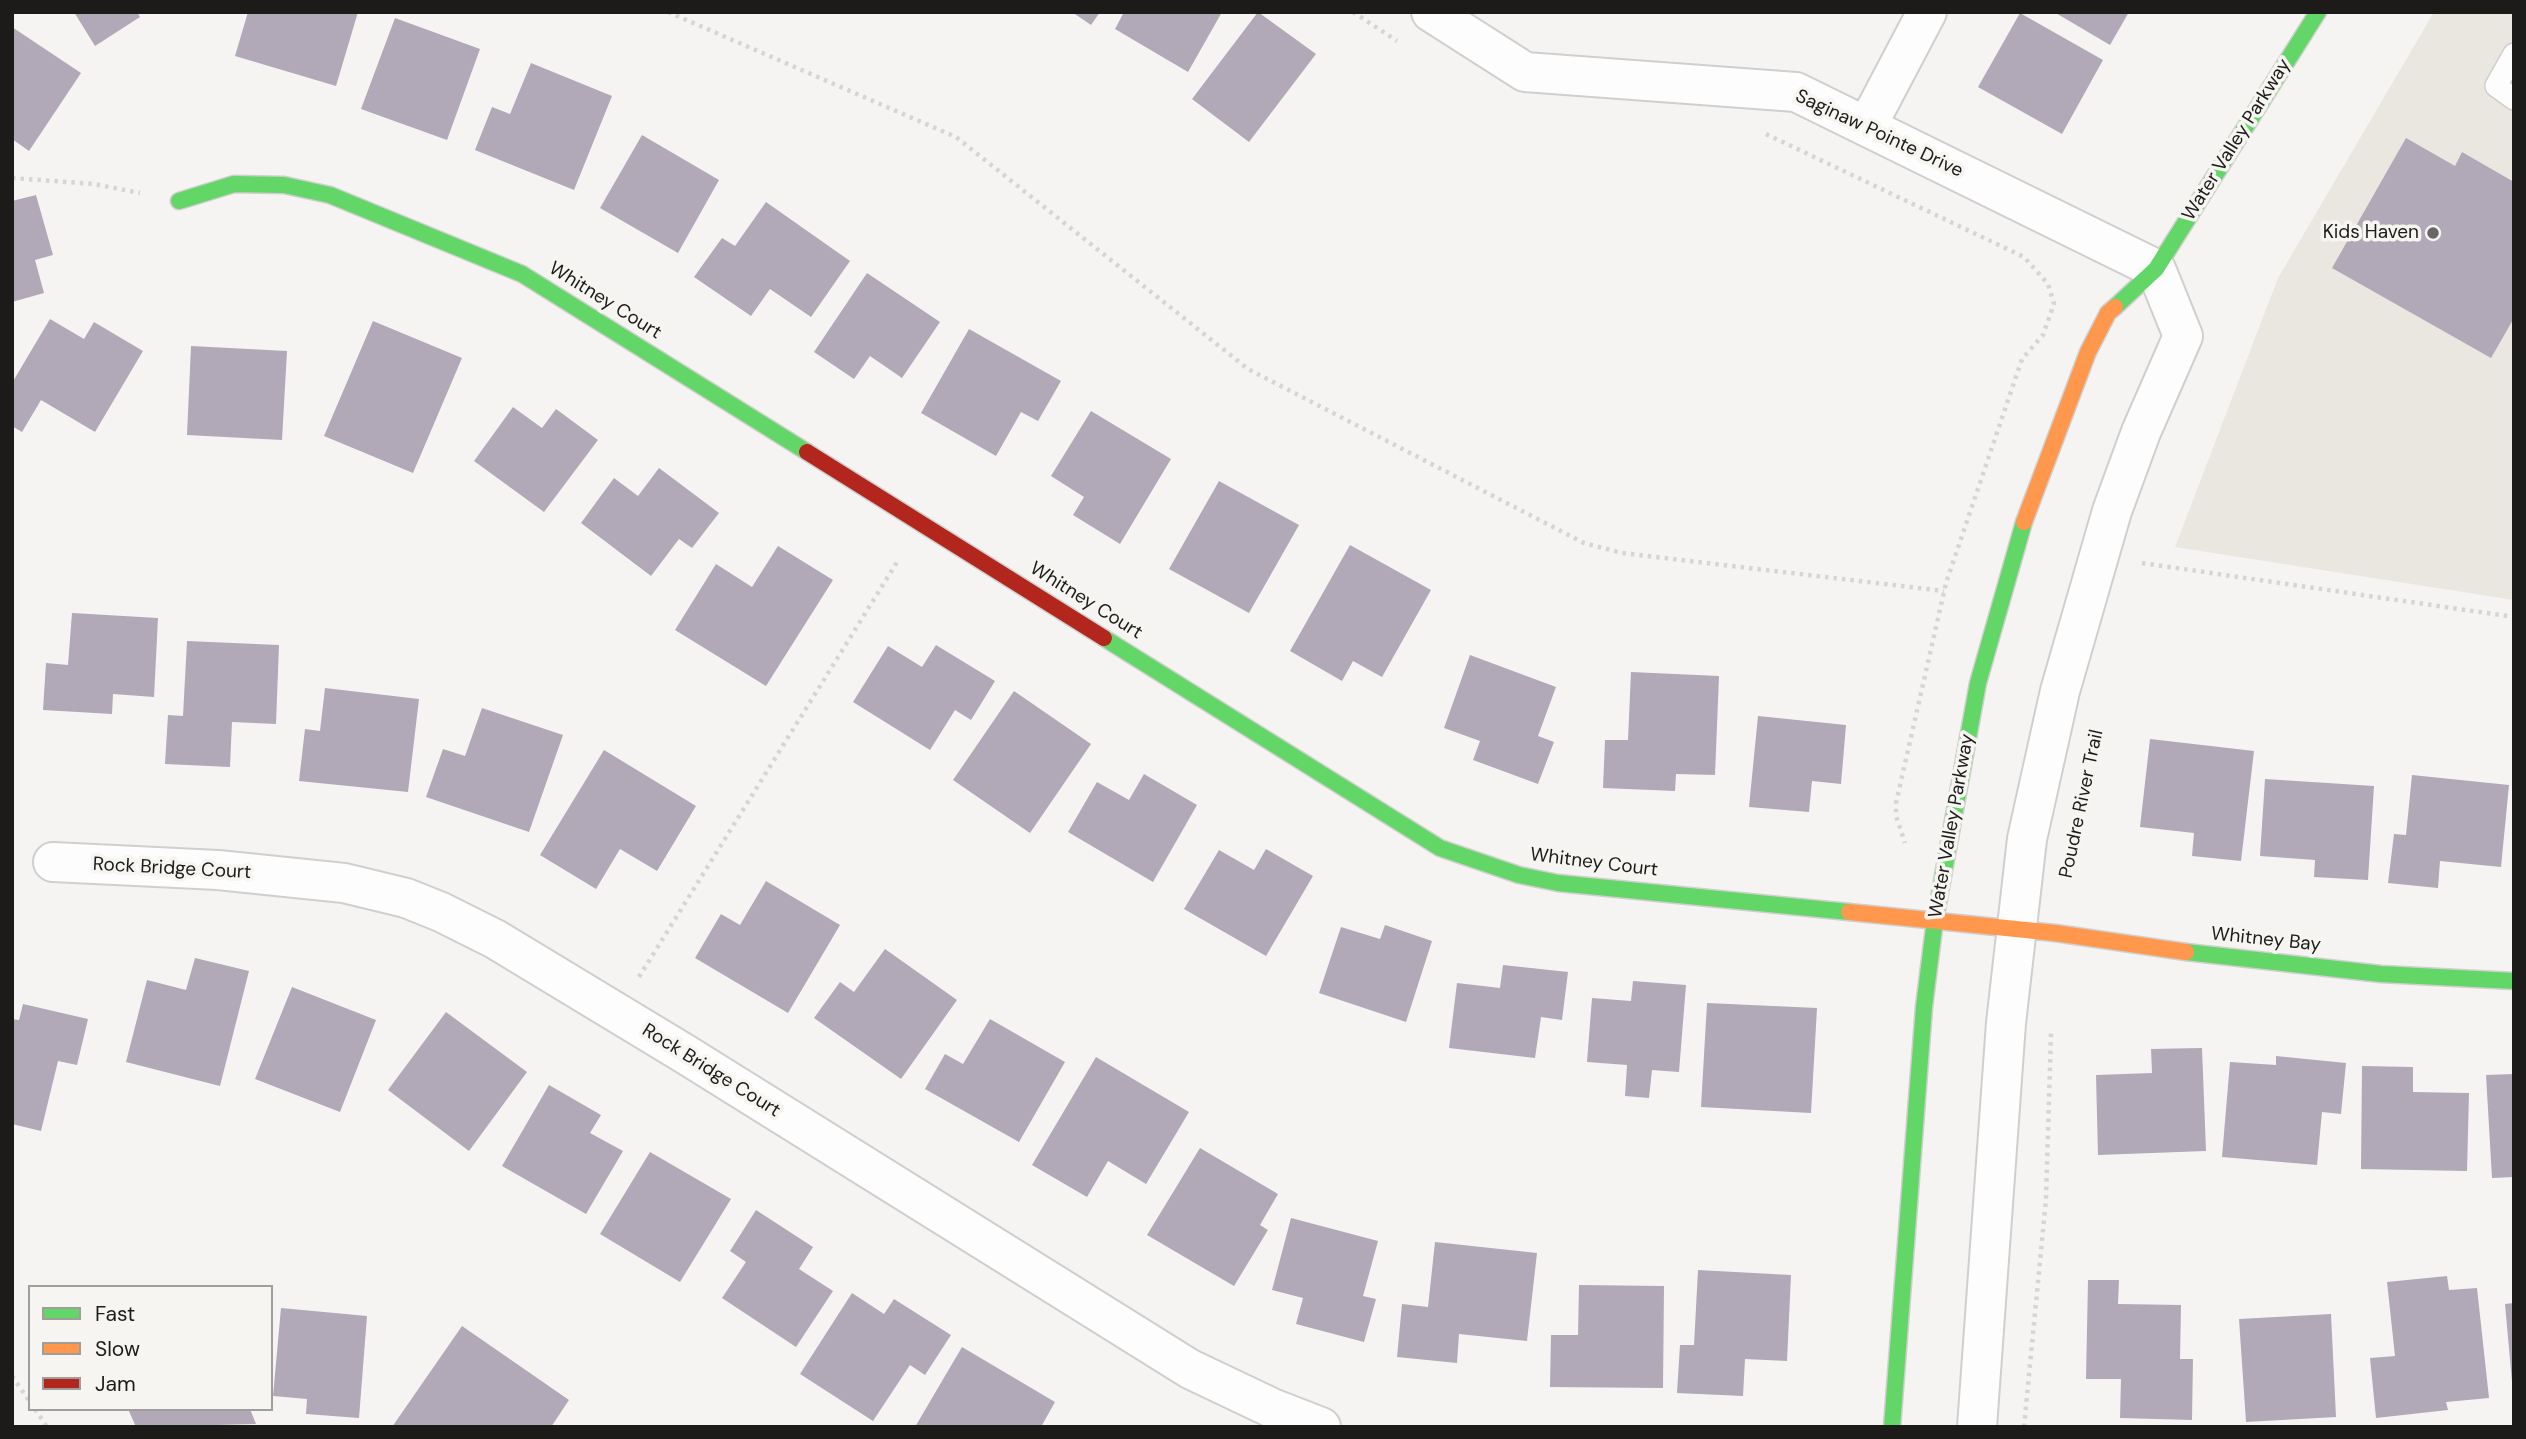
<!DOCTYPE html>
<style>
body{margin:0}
#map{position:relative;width:2526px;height:1439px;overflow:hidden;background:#f5f4f2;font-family:"DM Sans",sans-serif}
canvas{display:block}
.frame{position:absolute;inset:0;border:14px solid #1c1b1a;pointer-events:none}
.legend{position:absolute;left:28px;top:1285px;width:245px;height:126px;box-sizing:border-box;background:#f6f5f1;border:2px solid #9f9e9b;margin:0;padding:9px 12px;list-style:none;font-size:21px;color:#1c1b1a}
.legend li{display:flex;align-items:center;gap:14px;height:35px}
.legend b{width:35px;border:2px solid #9f9e9b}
</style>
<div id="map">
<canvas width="2526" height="1439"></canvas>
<div class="frame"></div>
<ul class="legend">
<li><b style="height:9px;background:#63d668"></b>Fast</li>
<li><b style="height:9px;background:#ff974d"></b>Slow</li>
<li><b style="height:9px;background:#b3261e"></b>Jam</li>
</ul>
</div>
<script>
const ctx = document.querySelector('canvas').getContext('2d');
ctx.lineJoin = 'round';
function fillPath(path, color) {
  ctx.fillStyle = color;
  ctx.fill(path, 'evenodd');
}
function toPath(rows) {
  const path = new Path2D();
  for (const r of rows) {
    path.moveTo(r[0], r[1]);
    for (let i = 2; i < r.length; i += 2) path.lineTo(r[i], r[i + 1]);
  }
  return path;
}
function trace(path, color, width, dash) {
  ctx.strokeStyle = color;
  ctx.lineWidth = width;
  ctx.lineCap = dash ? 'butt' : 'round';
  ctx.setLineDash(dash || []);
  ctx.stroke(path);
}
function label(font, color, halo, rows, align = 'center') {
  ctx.font = font + ' "DM Sans",sans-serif';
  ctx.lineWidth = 7;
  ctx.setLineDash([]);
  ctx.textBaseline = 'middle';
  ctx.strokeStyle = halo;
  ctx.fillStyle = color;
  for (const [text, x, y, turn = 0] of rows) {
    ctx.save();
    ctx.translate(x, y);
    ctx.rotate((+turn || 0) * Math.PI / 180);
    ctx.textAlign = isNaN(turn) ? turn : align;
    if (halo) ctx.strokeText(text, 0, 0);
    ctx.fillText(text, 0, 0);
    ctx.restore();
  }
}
const built = toPath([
 [2434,12,2514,12,2514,600,2175,547,2278,278]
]);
const building = toPath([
 [74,12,137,12,140,17,95,46],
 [248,12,358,12,336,86,235,56],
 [1072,12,1100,12,1091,25],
 [1124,12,1222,12,1188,72,1115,29],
 [1258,12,1316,54,1249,142,1192,99],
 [2054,12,2129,12,2110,45],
 [2020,13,2103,60,2062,134,1978,87],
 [395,18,480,49,447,140,361,109],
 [12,27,81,73,29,151,12,139],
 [531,63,612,96,574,190,475,150,492,107,510,114],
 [642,135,719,180,678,253,600,208],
 [2406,138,2455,166,2462,152,2514,182,2514,318,2491,358,2332,268],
 [36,195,53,255,35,260,44,293,12,302,12,201],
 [766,202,850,261,811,317,770,289,751,316,694,277,722,238,735,246],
 [867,273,940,322,902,378,870,356,854,379,814,352],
 [50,319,84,339,94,322,143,351,95,432,41,400,22,432,12,426,12,383],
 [373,321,462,358,413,473,324,436],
 [969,329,1061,381,1038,421,1021,412,996,456,921,413],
 [191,346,287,351,282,440,187,435],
 [513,407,542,428,556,409,598,440,544,512,474,461],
 [1091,411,1171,459,1120,544,1073,515,1084,497,1051,476],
 [659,468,719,513,692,548,679,539,651,576,581,523,614,478,638,496],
 [1219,481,1299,525,1249,613,1169,569],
 [1350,545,1431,590,1382,677,1353,661,1342,681,1290,651],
 [778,546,833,580,766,686,675,630,716,564,752,587],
 [72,613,158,618,154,697,113,694,112,714,43,710,46,663,68,665],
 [187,641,279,645,276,724,232,722,230,767,165,764,168,715,183,716],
 [936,645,995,681,971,720,955,710,930,750,853,702,888,646,922,667],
 [1470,655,1556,687,1538,736,1554,742,1538,784,1473,760,1480,741,1444,728],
 [1631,672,1719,676,1715,775,1676,774,1675,791,1603,788,1605,740,1628,740],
 [325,688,419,699,408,792,299,781,305,729,320,731],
 [1014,691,1091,744,1030,833,953,780],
 [482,708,563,735,529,832,426,797,443,749,465,756],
 [1758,716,1846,725,1841,784,1812,781,1809,812,1749,807],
 [2150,739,2254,751,2241,861,2192,856,2194,833,2140,827],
 [604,750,696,806,657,871,620,849,596,889,540,855],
 [1144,774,1197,805,1153,882,1068,832,1097,782,1129,800],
 [2412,775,2509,785,2501,867,2440,861,2438,888,2388,883,2394,834,2406,835],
 [2265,779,2374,786,2368,880,2314,877,2315,860,2260,856],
 [1266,849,1313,876,1266,956,1184,909,1219,850,1254,870],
 [766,881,840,925,788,1013,695,958,721,914,740,925],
 [1385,925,1432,941,1406,1022,1319,993,1341,927,1380,939],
 [885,949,957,1000,901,1079,814,1018,840,982,854,992],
 [195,958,249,971,220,1086,126,1062,147,980,186,990],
 [1503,965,1568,972,1562,1020,1541,1017,1535,1058,1449,1048,1457,983,1500,988],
 [1633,981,1686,985,1679,1072,1652,1070,1649,1098,1625,1096,1627,1065,1587,1062,1592,998,1631,1001],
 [292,987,376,1020,340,1112,255,1079],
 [1707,1003,1817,1008,1811,1113,1701,1107],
 [23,1004,88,1019,77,1065,58,1061,41,1131,12,1124,12,1019,19,1020],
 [446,1012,527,1072,469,1151,388,1090],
 [990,1019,1065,1062,1019,1142,925,1089,945,1054,963,1064],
 [2202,1048,2206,1151,2098,1155,2096,1075,2152,1073,2151,1049],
 [2276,1056,2346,1063,2341,1114,2322,1112,2317,1165,2222,1157,2230,1062,2276,1065],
 [1096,1057,1189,1112,1146,1184,1108,1161,1087,1197,1032,1165],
 [2362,1066,2413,1067,2413,1092,2469,1093,2467,1171,2361,1169],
 [2514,1074,2514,1177,2492,1178,2486,1075],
 [549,1085,601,1115,590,1133,623,1151,586,1214,502,1166],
 [1200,1148,1278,1194,1260,1225,1268,1230,1234,1286,1147,1235],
 [650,1152,731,1199,680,1282,600,1234],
 [756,1210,813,1247,799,1269,833,1291,796,1347,722,1298,746,1262,730,1251],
 [1291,1218,1378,1241,1363,1296,1376,1299,1364,1342,1296,1324,1303,1298,1272,1290],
 [1435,1242,1537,1253,1527,1341,1459,1334,1457,1363,1397,1357,1402,1304,1428,1307],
 [1698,1270,1791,1275,1787,1361,1745,1359,1743,1396,1677,1393,1680,1345,1694,1345],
 [2447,1276,2449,1290,2477,1288,2489,1398,2446,1402,2448,1410,2376,1418,2370,1358,2395,1356,2387,1282],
 [2088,1280,2119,1280,2118,1304,2181,1305,2180,1359,2193,1359,2192,1420,2120,1418,2121,1379,2086,1379],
 [1579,1285,1664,1286,1663,1388,1550,1387,1551,1335,1578,1335],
 [852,1293,884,1314,894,1299,951,1335,925,1375,910,1365,873,1421,800,1374],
 [2514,1303,2514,1382,2512,1382,2505,1304],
 [281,1308,367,1316,359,1418,306,1414,307,1399,273,1396],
 [2331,1314,2336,1417,2246,1422,2239,1319],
 [462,1326,569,1400,551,1427,392,1427],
 [962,1347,1055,1402,1041,1427,915,1427],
 [128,1409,250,1409,256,1424,136,1427]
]);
const path = toPath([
 [668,12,956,137,1248,369,1584,543,1622,553,1944,591],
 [1353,12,1397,41],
 [1766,134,2024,257,2048,284,2054,304,2043,335,2022,359,1946,583,1896,803,1896,816,1905,843],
 [12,178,94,184,140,193],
 [2142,563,2514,617],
 [639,977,899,559],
 [12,1376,30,1402],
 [35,1409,47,1427],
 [2024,1427,2046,1199,2051,1033]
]);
const lane = toPath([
 [2514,54,2496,86,2514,99]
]);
const street = toPath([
 [1431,12,1525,72,1796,92,2156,269,2183,336,2141,432,2112,511,2060,691,2027,839,2006,1023,1977,1427],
 [1867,126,1927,12],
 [53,862,218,870,344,883,406,898,441,912,495,939,685,1054,1190,1369,1272,1408,1321,1427]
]);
const fast = toPath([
 [179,201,234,184,284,185,330,195,522,274,807,452],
 [2115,307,2156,269,2318,12],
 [1104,638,1440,848,1519,875,1558,883,1849,912],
 [2186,952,2381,974,2514,981],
 [1892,1427,1924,1007,1935,920,1978,683,2024,522]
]);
const slow = toPath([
 [2024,522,2088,352,2108,313,2115,307],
 [1849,912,2055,933,2186,952]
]);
const jam = toPath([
 [807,452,1104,638]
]);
const markers = [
 [2433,233,7,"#686766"]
];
const streetNames = [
 ["Saginaw Pointe Drive",1879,134,25],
 ["Water Valley Parkway",2237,140,-58],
 ["Whitney Court",605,301,32],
 ["Whitney Court",1086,601,32],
 ["Poudre River Trail",2082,804,-78],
 ["Water Valley Parkway",1952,826,-80],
 ["Whitney Court",1594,863,7],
 ["Rock Bridge Court",172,869,3],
 ["Whitney Bay",2266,940,6],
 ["Rock Bridge Court",711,1071,32]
];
const poiNames = [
 ["Kids Haven",2419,233]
];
fillPath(built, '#e9e7e0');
fillPath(building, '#b1a9b7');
trace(lane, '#d0cfce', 24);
trace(street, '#d0cfce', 42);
trace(fast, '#d0cfce', 19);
trace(slow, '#d0cfce', 19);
trace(jam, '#d0cfce', 19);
trace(path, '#d5d5d3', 4.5, [3.5, 5]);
trace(lane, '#fefdfd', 21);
trace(street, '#fefdfd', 38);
trace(fast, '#63d668', 16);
trace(slow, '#ff974d', 16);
trace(jam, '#b3261e', 16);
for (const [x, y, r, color] of markers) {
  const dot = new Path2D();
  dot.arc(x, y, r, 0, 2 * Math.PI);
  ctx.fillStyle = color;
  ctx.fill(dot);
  trace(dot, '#f6f5f1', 2.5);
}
label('19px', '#1c1b1a', '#f6f5f1', streetNames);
label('19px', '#1c1b1a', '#f6f5f1', poiNames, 'right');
</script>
